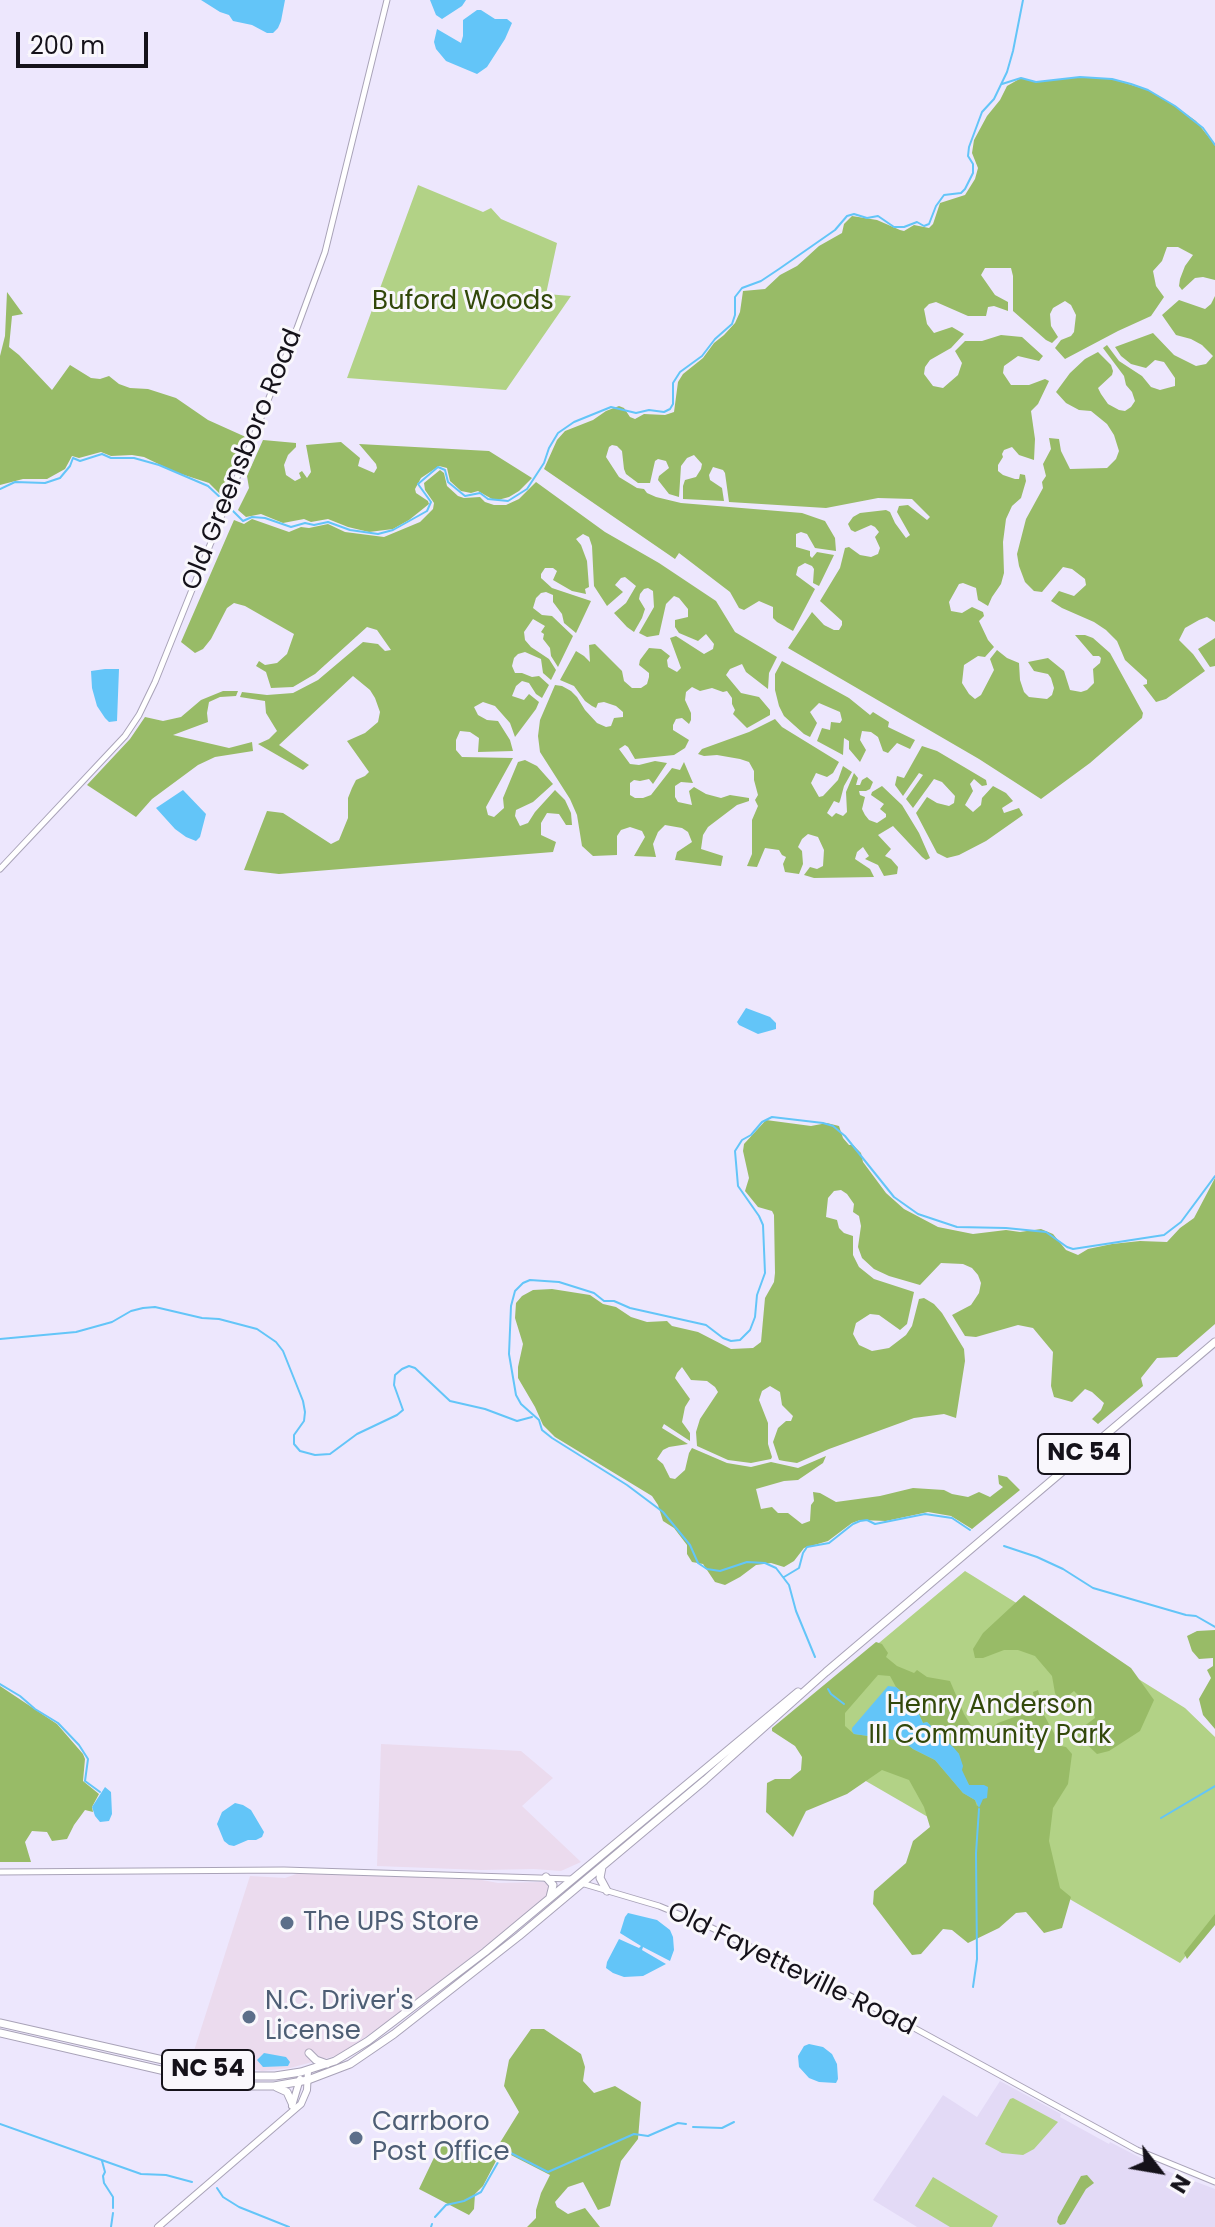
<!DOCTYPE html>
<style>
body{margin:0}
#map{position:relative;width:1215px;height:2227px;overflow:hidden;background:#ede7fd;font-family:Poppins,sans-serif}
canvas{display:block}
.north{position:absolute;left:1119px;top:2131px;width:80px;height:80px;-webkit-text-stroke:6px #f9f7fc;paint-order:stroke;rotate:121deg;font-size:22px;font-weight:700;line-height:32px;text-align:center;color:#15121a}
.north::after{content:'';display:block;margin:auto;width:28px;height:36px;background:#15121a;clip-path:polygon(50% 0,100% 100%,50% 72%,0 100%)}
.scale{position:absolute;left:16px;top:32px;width:132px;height:36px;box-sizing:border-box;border:4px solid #15121a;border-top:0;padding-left:10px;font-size:24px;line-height:28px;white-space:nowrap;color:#15121a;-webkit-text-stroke:6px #f9f7fc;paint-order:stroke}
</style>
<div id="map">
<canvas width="1215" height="2227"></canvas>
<div class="north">N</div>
<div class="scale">200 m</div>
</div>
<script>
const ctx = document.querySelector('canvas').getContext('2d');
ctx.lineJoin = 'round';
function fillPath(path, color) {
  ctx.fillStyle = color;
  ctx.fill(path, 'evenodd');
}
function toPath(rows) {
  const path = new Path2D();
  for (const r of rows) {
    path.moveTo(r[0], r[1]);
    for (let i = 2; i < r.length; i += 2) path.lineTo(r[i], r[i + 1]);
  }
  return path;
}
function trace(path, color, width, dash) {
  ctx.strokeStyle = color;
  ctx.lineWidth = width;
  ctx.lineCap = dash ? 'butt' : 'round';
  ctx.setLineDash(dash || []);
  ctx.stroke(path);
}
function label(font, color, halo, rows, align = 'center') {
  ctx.font = font + ' Poppins,sans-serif';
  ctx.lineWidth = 6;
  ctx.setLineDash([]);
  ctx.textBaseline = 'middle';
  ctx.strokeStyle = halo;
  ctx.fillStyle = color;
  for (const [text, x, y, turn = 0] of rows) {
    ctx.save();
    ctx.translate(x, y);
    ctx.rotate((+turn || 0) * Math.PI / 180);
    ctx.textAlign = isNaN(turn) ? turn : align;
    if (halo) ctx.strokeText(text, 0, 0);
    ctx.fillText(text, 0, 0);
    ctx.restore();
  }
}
const commercial = toPath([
 [381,1744,521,1751,553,1778,522,1806,581,1862,561,1871,534,1869,481,1870,377,1866],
 [302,1872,482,1880,498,1883,544,1882,550,1887,547,1896,483,1948,393,2018,339,2055,290,2068,262,2071,192,2057,250,1876,285,1878]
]);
const built = toPath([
 [1000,2081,1061,2114,1060,2117,1109,2144,1110,2142,1162,2169,1215,2189,1215,2227,917,2227,873,2200,943,2095,977,2117]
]);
const green = toPath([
 [418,185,483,212,491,208,501,219,557,243,546,294,571,296,506,390,347,378],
 [965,1571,1185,1708,1215,1737,1215,1920,1180,1963,776,1729],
 [1013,2098,1058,2122,1034,2149,1023,2155,1002,2153,985,2144,1010,2099],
 [933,2177,998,2216,992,2227,950,2227,915,2206]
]);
const forest = toPath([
 [1080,77,1112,79,1148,90,1175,106,1196,121,1215,145,1215,280,1203,277,1195,278,1182,290,1179,286,1180,279,1185,266,1193,255,1178,247,1167,247,1162,261,1153,271,1156,286,1164,297,1151,316,1118,331,1065,359,1055,348,1061,340,1071,336,1074,332,1076,315,1071,305,1065,301,1053,308,1050,314,1051,326,1058,337,1052,343,1046,340,1013,311,1013,276,1011,268,985,268,981,275,995,295,1008,302,1008,311,994,306,988,307,986,316,968,316,936,302,929,304,924,309,927,324,934,333,952,327,964,334,951,348,930,360,925,367,924,374,933,386,943,388,958,375,962,363,955,351,965,341,982,341,1001,335,1022,337,1043,356,1039,361,1018,356,1004,366,1003,373,1011,385,1029,385,1045,379,1049,381,1038,404,1031,411,1035,439,1034,460,1019,455,1012,447,1004,450,1002,454,1003,457,998,465,998,471,1003,475,1015,479,1019,479,1020,474,1025,475,1026,481,1021,498,1012,506,1006,519,1003,542,1004,573,1001,584,992,597,988,606,978,600,976,588,963,583,959,584,949,602,951,611,962,613,972,607,983,612,984,616,979,621,988,640,994,647,985,657,978,656,964,665,962,683,969,694,975,699,981,695,994,670,990,659,997,650,1007,658,1019,663,1020,680,1024,692,1029,697,1047,699,1052,695,1054,688,1051,678,1048,674,1034,671,1028,662,1048,658,1064,671,1070,690,1081,692,1087,690,1094,683,1093,669,1100,663,1101,658,1099,656,1093,656,1075,635,1085,635,1093,638,1110,653,1143,713,1142,718,1090,763,1041,799,979,759,788,648,812,612,824,625,834,630,839,630,842,625,842,621,820,601,840,568,845,548,849,547,860,555,871,557,878,554,880,548,875,537,879,532,875,527,871,525,855,532,851,530,848,524,853,517,860,513,886,510,890,512,895,523,906,538,910,535,897,512,899,506,908,505,927,520,930,517,912,499,878,498,826,508,729,502,725,473,723,470,713,467,709,475,710,480,722,488,724,501,683,499,683,486,685,480,696,477,701,469,702,464,694,455,687,458,681,466,679,497,669,494,658,480,659,476,669,468,666,461,658,459,655,461,650,483,638,483,626,474,624,469,622,451,617,446,612,445,609,447,606,457,619,477,637,488,644,489,647,493,656,497,681,503,802,513,825,521,835,538,836,551,815,548,807,534,801,532,796,534,796,547,810,551,810,556,812,558,817,552,834,555,819,586,813,583,814,569,812,566,805,563,798,567,796,575,815,589,793,631,777,622,773,618,773,607,759,601,744,610,739,608,730,592,679,553,675,559,544,469,557,440,565,431,593,420,606,411,619,406,624,408,630,417,635,419,644,414,665,415,674,412,678,382,683,374,703,358,714,343,724,335,735,323,740,312,743,291,765,289,780,275,797,266,819,246,842,233,844,224,852,216,877,220,900,230,904,231,914,225,929,228,933,224,940,203,965,195,975,179,978,168,972,153,974,140,987,116,1000,100,1007,86,1021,78,1036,82],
 [7,292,23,314,12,316,9,347,19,355,52,390,70,365,91,378,100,379,109,376,119,384,130,388,148,389,176,398,208,420,248,438,223,497,209,483,175,472,144,457,132,455,111,456,101,452,79,458,72,456,65,469,47,479,23,479,0,485,0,356,5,336],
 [1215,296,1215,622,1207,617,1199,620,1185,628,1179,640,1193,654,1205,671,1166,699,1156,702,1143,685,1147,684,1147,680,1125,660,1117,641,1106,630,1094,622,1062,608,1051,601,1059,591,1074,596,1086,585,1085,579,1072,569,1063,567,1042,592,1034,591,1025,582,1019,566,1017,554,1026,519,1043,488,1042,482,1046,476,1043,464,1051,449,1049,438,1059,439,1061,451,1070,469,1107,468,1116,459,1119,451,1114,435,1107,424,1091,411,1079,410,1066,403,1056,392,1070,373,1085,359,1098,352,1111,365,1113,371,1112,375,1098,388,1101,394,1108,404,1119,410,1125,411,1131,407,1135,401,1132,392,1126,385,1124,376,1103,348,1107,345,1119,361,1142,376,1151,387,1160,390,1175,386,1175,378,1164,362,1155,360,1146,368,1131,364,1121,356,1115,347,1153,333,1174,355,1196,366,1206,364,1213,356,1202,345,1191,339,1176,335,1162,315,1179,300,1205,309,1211,304],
 [263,440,296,443,296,447,288,455,284,465,286,475,295,481,301,478,299,473,302,471,307,478,311,472,306,445,341,442,360,458,358,466,374,473,377,468,376,464,359,444,489,451,532,478,519,491,509,497,498,500,492,499,478,491,471,493,461,491,450,481,447,468,439,466,421,478,415,489,416,493,428,501,429,504,409,520,393,529,369,532,348,527,328,519,311,522,304,519,283,523,261,514,246,517,238,510,249,488,247,476],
 [440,470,444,473,447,486,458,496,464,498,480,497,485,502,494,505,506,505,519,499,536,482,605,532,659,563,716,601,735,632,777,657,769,673,768,689,746,672,742,664,730,669,726,675,741,693,759,697,770,710,770,715,747,728,733,714,735,710,732,704,732,698,727,691,723,692,712,688,700,691,692,687,686,692,685,700,691,713,691,720,689,724,682,718,676,719,673,725,673,730,689,740,685,748,674,755,635,759,628,747,625,745,619,749,630,764,639,765,655,761,667,763,653,784,649,779,640,781,634,780,630,783,630,795,635,798,643,798,651,795,672,768,680,770,684,762,693,783,681,782,675,786,675,797,678,802,692,805,689,791,694,787,706,794,721,798,730,795,749,798,749,801,737,805,708,827,703,835,701,849,723,856,721,866,675,860,677,852,692,842,688,832,682,828,665,825,658,832,653,844,656,857,634,856,645,837,642,831,630,827,621,830,617,836,617,855,593,856,582,846,577,815,570,799,540,752,538,736,540,720,555,685,562,686,571,691,577,697,585,710,597,723,606,727,611,726,614,718,623,717,623,712,616,706,604,702,598,703,596,708,592,706,585,701,574,686,560,680,576,651,584,656,590,662,589,645,595,644,622,671,624,681,632,688,641,688,647,684,649,677,649,673,639,665,640,660,649,648,661,649,670,656,667,660,668,667,677,672,681,668,670,638,676,636,704,654,713,649,714,644,706,634,698,641,679,633,675,627,675,620,688,617,688,609,679,598,674,596,666,604,659,635,647,637,639,633,654,607,653,591,648,588,644,589,640,594,639,599,645,609,642,618,634,632,627,627,614,613,626,603,636,586,625,577,621,578,615,585,623,592,607,606,594,586,592,546,589,537,583,534,576,539,581,545,587,561,589,587,585,589,586,594,572,591,553,580,557,571,553,568,545,568,541,574,541,578,552,588,591,601,576,633,564,623,562,614,553,602,553,595,546,592,541,593,536,598,533,608,542,615,552,616,573,636,558,667,551,656,550,648,543,639,544,634,541,632,545,626,533,619,524,632,525,640,531,647,549,659,556,670,551,680,543,673,541,659,525,652,518,654,514,658,512,666,515,673,522,673,532,677,539,676,549,685,542,698,536,694,529,683,522,681,516,686,512,696,524,700,529,694,539,702,536,709,515,737,510,723,495,706,483,702,474,707,478,715,487,720,498,721,510,740,513,751,478,752,479,738,470,732,460,731,456,740,456,750,462,757,513,758,486,807,488,815,494,817,504,808,503,798,518,762,525,760,537,766,553,784,533,802,516,810,515,816,520,826,528,823,535,812,555,790,565,800,571,813,572,825,566,825,559,814,547,813,541,823,541,835,556,842,553,852,279,874,244,870,267,811,283,813,331,844,339,840,348,818,348,798,352,788,356,780,365,776,369,772,347,741,365,733,378,722,380,712,375,698,370,690,353,676,279,745,309,765,303,770,258,744,269,739,277,731,266,713,265,701,240,697,242,692,267,695,293,693,318,680,363,642,378,644,385,651,391,650,377,630,367,627,315,674,293,687,271,688,266,672,256,666,259,661,265,665,277,663,287,654,294,634,245,606,234,603,227,608,211,639,203,649,195,653,181,642,234,520,244,524,252,519,289,532,301,527,309,528,328,524,345,532,384,537,420,522,433,509,434,503,425,490,424,483],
 [1215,638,1215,666,1210,667,1198,649],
 [782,661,849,698,870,715,873,712,889,722,888,727,915,740,910,749,897,743,888,753,883,751,878,737,871,732,862,731,860,740,866,750,860,762,849,749,849,741,844,738,843,755,817,741,822,728,830,730,831,722,840,723,842,720,840,712,819,703,810,712,817,723,810,737,804,734,784,716,779,706,775,690,775,674],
 [223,691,238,691,236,696,220,697,209,702,207,713,208,722,173,735,229,748,252,742,253,751,215,757,198,765,152,799,136,817,87,785,130,739,145,717,163,721,181,717,201,700],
 [775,719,782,727,839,762,833,773,827,777,816,773,811,783,819,797,823,796,838,780,843,766,852,772,844,786,840,801,839,803,834,801,827,813,832,817,836,813,843,816,847,812,846,792,854,773,858,778,856,785,860,785,862,780,867,777,873,782,870,789,866,791,859,791,860,795,865,797,862,809,865,815,869,820,877,823,886,817,886,814,880,809,884,804,871,795,872,792,882,786,902,805,919,833,930,858,926,860,922,857,893,826,878,835,891,849,885,856,891,859,898,867,897,874,884,876,878,865,865,859,869,856,863,847,857,852,855,859,870,869,874,877,814,878,804,875,810,867,817,869,823,866,824,850,818,837,808,834,802,839,798,847,802,851,803,864,799,874,785,872,783,864,786,857,782,855,779,850,765,848,757,867,747,866,752,854,752,820,758,806,755,800,758,795,754,780,754,771,749,762,740,759,717,755,704,756,698,754,702,749,749,732],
 [922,746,937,751,986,780,987,785,982,786,974,779,970,784,973,791,965,805,973,812,981,805,982,798,993,786,1006,793,1013,801,1002,808,1004,813,1019,808,1023,815,986,841,959,855,947,858,937,853,916,813,927,797,937,803,949,806,954,803,955,796,942,782,934,779,913,808,906,799,923,775,919,773,903,796,895,785,897,776,904,778],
 [766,1120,811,1126,827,1123,839,1126,843,1138,849,1145,853,1145,861,1153,863,1162,886,1193,904,1209,938,1227,973,1234,1006,1230,1020,1232,1041,1229,1053,1234,1066,1250,1078,1255,1088,1249,1112,1244,1140,1241,1167,1242,1180,1228,1194,1218,1215,1178,1215,1324,1177,1357,1157,1358,1141,1378,1143,1386,1098,1424,1092,1419,1101,1410,1104,1403,1092,1392,1085,1389,1072,1402,1054,1397,1051,1386,1053,1352,1033,1328,1018,1325,976,1337,965,1336,952,1315,971,1305,979,1293,981,1283,978,1275,972,1268,963,1264,941,1263,920,1285,889,1276,874,1269,862,1258,858,1247,861,1226,859,1216,853,1212,854,1204,847,1194,841,1190,834,1191,828,1198,826,1217,837,1220,839,1228,844,1233,853,1236,853,1255,859,1267,874,1279,914,1292,907,1324,900,1330,879,1315,870,1314,856,1323,853,1334,859,1345,872,1351,889,1348,906,1335,912,1326,919,1299,924,1298,934,1304,942,1313,964,1349,965,1361,956,1418,944,1414,914,1418,829,1449,797,1463,784,1461,779,1460,773,1442,778,1428,786,1421,791,1421,793,1416,782,1405,780,1392,770,1386,762,1391,759,1400,768,1423,768,1444,772,1457,771,1459,751,1463,728,1460,697,1446,696,1432,700,1419,718,1392,715,1387,707,1381,691,1380,682,1367,677,1373,675,1378,690,1399,685,1407,682,1422,690,1433,690,1441,664,1424,662,1428,688,1444,669,1447,663,1450,657,1459,663,1464,670,1478,675,1479,685,1470,689,1453,692,1448,727,1463,751,1467,771,1462,798,1468,826,1456,823,1463,798,1480,784,1481,756,1489,761,1509,772,1507,778,1513,788,1513,802,1524,810,1521,811,1505,814,1501,813,1492,820,1493,836,1502,880,1496,913,1488,944,1490,952,1494,968,1497,979,1492,990,1497,1003,1487,999,1484,998,1475,1007,1477,1020,1490,972,1529,951,1516,928,1512,886,1521,860,1520,852,1523,828,1541,804,1548,794,1561,784,1567,771,1563,756,1565,740,1577,725,1585,715,1582,703,1564,692,1562,687,1554,687,1545,674,1528,663,1521,658,1505,652,1496,555,1437,543,1425,535,1407,518,1378,518,1367,523,1344,515,1318,516,1303,522,1296,533,1290,552,1289,590,1295,603,1304,616,1307,631,1317,647,1322,667,1321,672,1326,698,1332,731,1349,753,1348,761,1342,765,1298,774,1282,775,1273,774,1215,772,1211,758,1207,745,1191,749,1178,743,1151,744,1144],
 [1024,1595,1131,1668,1154,1700,1140,1731,1109,1751,1097,1754,1075,1733,1095,1718,1091,1703,1083,1700,1074,1691,1069,1695,1075,1705,1065,1714,1055,1693,1052,1676,1035,1656,1018,1650,1004,1650,983,1658,975,1658,973,1649,983,1633],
 [1215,1630,1215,1729,1203,1715,1199,1699,1211,1678,1207,1670,1213,1666,1213,1658,1199,1659,1192,1651,1187,1636,1197,1631],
 [876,1642,882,1644,888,1653,886,1657,897,1666,914,1673,917,1670,927,1677,950,1681,964,1714,978,1737,998,1723,1036,1709,1033,1692,1038,1690,1041,1700,1045,1702,1047,1709,1044,1715,1061,1746,1066,1747,1072,1754,1068,1784,1053,1808,1049,1841,1060,1888,1071,1897,1062,1928,1044,1933,1026,1912,1016,1913,999,1928,968,1943,952,1930,943,1929,921,1954,912,1955,873,1904,874,1891,906,1863,913,1841,930,1827,924,1807,909,1780,882,1770,847,1794,806,1811,793,1837,766,1812,767,1783,775,1779,790,1779,801,1770,802,1757,795,1746,772,1731,772,1728],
 [878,1675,890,1676,896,1687,913,1701,923,1723,927,1722,959,1754,961,1770,969,1785,984,1785,980,1804,977,1806,975,1800,963,1793,935,1760,913,1749,903,1741,854,1734,845,1726,845,1713],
 [0,1686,57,1724,83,1754,85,1759,83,1781,99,1794,92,1807,93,1812,85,1810,74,1825,67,1839,52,1841,47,1832,32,1831,25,1842,31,1862,0,1862],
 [1215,1914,1215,1925,1187,1959,1184,1953],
 [531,2029,544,2029,581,2054,585,2067,583,2081,594,2093,615,2086,641,2102,638,2139,621,2161,610,2206,598,2210,583,2182,568,2187,555,2202,557,2207,568,2214,585,2208,600,2227,527,2227,536,2218,536,2210,541,2193,550,2175,505,2152,496,2161,483,2186,475,2194,474,2209,469,2215,419,2189,441,2143,488,2162,519,2112,504,2086,509,2060],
 [1087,2175,1094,2183,1086,2189,1065,2224,1060,2225,1057,2222,1058,2217,1081,2176]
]);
const water = toPath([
 [201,0,285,0,281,21,278,28,273,33,267,33,252,25,233,21,229,15,220,12],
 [430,0,466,0,462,6,442,19,436,15],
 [477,10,481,10,495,19,507,19,512,23,505,39,487,67,477,74,446,61,436,49,434,42,437,29,461,43,463,36,463,20],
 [105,669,119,669,117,721,109,722,105,718,97,706,92,688,91,671],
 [183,790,206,814,200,837,196,841,186,837,175,829,156,808],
 [746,1008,770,1017,776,1023,776,1029,758,1034,739,1025,737,1022],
 [888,1686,896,1687,913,1701,923,1723,927,1722,954,1748,959,1754,963,1766,962,1770,969,1785,984,1785,988,1787,987,1798,983,1799,979,1808,975,1800,963,1793,935,1760,913,1749,903,1741,854,1734,852,1731,852,1728],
 [105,1787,111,1792,112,1814,109,1821,100,1822,95,1816,92,1807],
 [235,1803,243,1805,251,1810,264,1832,262,1837,256,1840,248,1840,234,1846,229,1845,224,1841,217,1824,222,1812],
 [628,1913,657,1920,670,1930,673,1937,674,1950,670,1961,643,1947,642,1950,666,1964,643,1976,624,1977,613,1973,606,1968,607,1962,619,1939,639,1948,641,1946,620,1933,625,1917],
 [809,2044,823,2047,832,2054,837,2064,838,2079,836,2083,819,2082,809,2078,799,2067,798,2056,804,2046],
 [264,2053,286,2057,290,2062,288,2066,263,2067,257,2060]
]);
const stream = toPath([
 [1002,84,1021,78,1036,82,1080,77,1112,79,1131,84,1148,90,1175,106,1203,128,1215,145],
 [0,489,15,482,45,483,60,478,70,466,73,458,80,461,102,454,111,458,134,458,159,465,208,486,223,500],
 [229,507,243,521,252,517,265,518,291,527,305,523,314,525,328,522,350,530,378,534,393,530,427,511,431,502,418,484,438,467,445,470,448,482,465,496,480,493,488,499,508,501,527,489,544,463,549,448,558,433,574,422,611,407,636,413,649,410,664,412,670,409,673,404,673,383,680,372,702,356,715,339,732,324,735,315,735,297,742,288,761,281,779,269,835,230,847,216,854,214,867,218,878,216,894,227,904,227,917,222,924,226,929,224,936,206,944,195,961,193,965,189,973,173,973,164,968,156,969,147,982,112,994,99,1007,72,1013,51,1023,0],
 [0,1339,76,1332,112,1322,131,1311,143,1308,155,1307,202,1318,219,1319,257,1329,276,1342,283,1351,303,1401,305,1412,304,1421,294,1435,294,1444,300,1451,315,1455,330,1454,357,1434,397,1415,403,1410,394,1385,395,1375,402,1369,409,1366,415,1368,450,1401,485,1409,517,1421,532,1417],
 [1004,1546,1037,1557,1063,1569,1093,1588,1186,1615,1196,1616,1215,1627],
 [784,1577,799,1568,803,1553,807,1547,829,1543,853,1524,860,1521,867,1520,875,1524,925,1514,952,1518,970,1530],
 [815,1657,796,1611,789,1585,776,1568,765,1563,747,1562,720,1571,707,1569,698,1563,690,1545,663,1512,627,1485,552,1438,542,1430,539,1420,521,1404,516,1395,509,1354,511,1306,515,1291,523,1283,530,1280,559,1282,594,1293,604,1301,614,1301,630,1308,706,1325,723,1338,731,1341,740,1340,750,1330,755,1317,757,1295,765,1273,763,1225,759,1216,738,1186,735,1151,742,1140,751,1135,762,1122,772,1117,823,1123,833,1126,845,1136,894,1197,918,1214,957,1227,1006,1228,1046,1232,1067,1247,1073,1249,1164,1235,1181,1222,1215,1176],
 [0,1684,20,1696,35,1709,58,1723,79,1745,88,1759,85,1781,100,1792],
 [828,1689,831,1694,844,1704],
 [1161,1818,1215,1786],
 [973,1987,977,1959,976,1853,979,1809],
 [0,2124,141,2174,166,2175,192,2182],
 [693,2127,722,2128,734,2122],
 [102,2161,105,2172,103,2176,104,2183,113,2197,113,2208],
 [217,2188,223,2197,239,2207,289,2227],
 [435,2217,446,2205,464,2201,481,2192,505,2150,548,2172,634,2134,648,2136,678,2123,686,2124],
 [111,2227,113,2213],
 [431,2227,432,2224]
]);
const tertiary = toPath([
 [0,869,125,736,139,715,155,682,297,328,325,252,387,0],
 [0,1872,284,1870,571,1879],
 [581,1883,659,1906,710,1927,905,2023,1137,2150,1215,2182]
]);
const secondary = toPath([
 [292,2106,300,2079],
 [158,2227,301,2104,307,2090,308,2070]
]);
const trunk = toPath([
 [602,1867,600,1878,607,1891],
 [546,1877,553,1885,550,1897],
 [0,2023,207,2070,243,2076,275,2076,301,2072,335,2061,368,2041,485,1952,798,1692],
 [0,2033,191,2077,247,2086,274,2086,308,2080,350,2064,394,2034,519,1936,705,1780,826,1672,1215,1342],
 [309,2053,316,2060,327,2064],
 [276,2087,287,2092,292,2103]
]);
const markers = [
 [287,1923,8,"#5c6f8a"],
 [249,2017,8,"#5c6f8a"],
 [356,2138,8,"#5c6f8a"]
];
const shields = [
 [1084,1454,92],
 [208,2070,92]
];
const shieldNames = [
 ["NC 54",1084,1454],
 ["NC 54",208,2070]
];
const parkNames = [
 ["Buford Woods",463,302],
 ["Henry Anderson",990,1706],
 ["III Community Park",990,1736]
];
const streetNames = [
 ["Old Greensboro Road",243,460,-68],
 ["Old Fayetteville Road",791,1970,26]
];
const serviceNames = [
 ["The UPS Store",303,1923],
 ["N.C. Driver's",265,2002],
 ["License",265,2032],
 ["Carrboro",372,2123],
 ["Post Office",372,2153]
];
fillPath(commercial, '#ebdbee');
fillPath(built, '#e3daf6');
fillPath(green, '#b2d286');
fillPath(forest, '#98bb67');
fillPath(water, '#63c5f8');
trace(stream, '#63c5f8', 2);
trace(tertiary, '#a9a3b8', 7);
trace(secondary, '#a9a3b8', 8);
trace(trunk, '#a9a3b8', 9);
trace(tertiary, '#fff', 5);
trace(secondary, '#fff', 6);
trace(trunk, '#fff', 7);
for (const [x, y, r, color] of markers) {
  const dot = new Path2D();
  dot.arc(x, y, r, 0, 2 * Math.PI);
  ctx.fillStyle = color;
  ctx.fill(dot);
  trace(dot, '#f9f7fc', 3);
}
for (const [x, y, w] of shields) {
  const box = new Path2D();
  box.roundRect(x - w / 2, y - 20, w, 40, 6);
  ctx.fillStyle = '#f9f7fc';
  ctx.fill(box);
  trace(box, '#15121a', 2);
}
label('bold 24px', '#15121a', null, shieldNames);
label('26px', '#32480a', '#f9f7fc', parkNames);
label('26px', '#15121a', '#f9f7fc', streetNames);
label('26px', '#4e5e75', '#f9f7fc', serviceNames, 'left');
</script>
